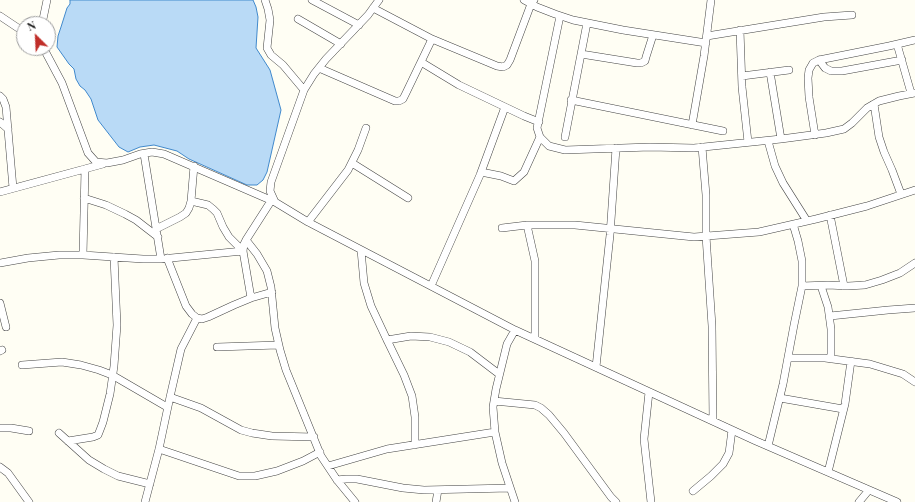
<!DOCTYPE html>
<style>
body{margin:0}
#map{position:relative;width:915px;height:502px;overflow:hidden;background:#fffef4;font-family:"Playfair Display",serif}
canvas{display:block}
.north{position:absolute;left:16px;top:16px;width:40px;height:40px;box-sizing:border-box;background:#fff;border:1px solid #a0a0a0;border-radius:50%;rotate:336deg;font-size:11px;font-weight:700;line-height:16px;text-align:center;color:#111}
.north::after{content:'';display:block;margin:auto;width:14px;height:18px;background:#c02e29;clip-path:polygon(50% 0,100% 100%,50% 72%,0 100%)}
</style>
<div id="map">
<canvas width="915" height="502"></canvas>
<div class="north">N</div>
</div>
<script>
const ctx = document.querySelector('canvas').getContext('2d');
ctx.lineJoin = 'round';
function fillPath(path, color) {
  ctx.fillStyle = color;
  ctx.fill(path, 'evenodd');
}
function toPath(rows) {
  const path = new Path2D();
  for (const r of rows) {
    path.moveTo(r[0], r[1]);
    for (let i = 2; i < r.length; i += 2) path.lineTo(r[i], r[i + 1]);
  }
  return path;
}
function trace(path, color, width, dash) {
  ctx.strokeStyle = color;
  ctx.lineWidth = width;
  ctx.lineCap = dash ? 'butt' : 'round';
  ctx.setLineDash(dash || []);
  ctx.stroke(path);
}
const water = toPath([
 [70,0,253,0,256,7,258,17,256,48,270,70,281,110,267,172,263,180,257,185,247,185,189,159,177,151,154,145,140,147,128,152,119,147,98,120,91,99,85,90,80,86,76,79,74,69,69,64,57,47,58,36,61,27,67,8,70,4,70,0]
]);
const minor = toPath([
 [265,0,268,9,270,20,267,48,271,55,283,65,304,90],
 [312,0,359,25],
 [379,0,368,15,326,59,314,74,304,90,271,182,270,191,275,202,308,222,515,330,756,441,897,502],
 [524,0,537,7,555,14,573,20,623,30,706,43],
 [373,8,432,39,497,66,503,67,507,65,510,60,531,4,534,0],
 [0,16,24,32],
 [560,16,537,128,540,137,549,146,565,150,650,147,694,148,781,139,826,133,844,129,852,123,867,108,879,101,899,96,915,93],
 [298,19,341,44],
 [42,24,47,0],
 [740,30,742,87,748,142],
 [707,36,824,17,852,15],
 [897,44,911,93],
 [42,48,45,51,62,83,88,153,96,162,107,163,123,160,140,154,152,152,164,154,275,202],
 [581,54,637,63,641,63,645,61,646,57,653,35],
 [819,60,825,68,831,71,842,71,902,60],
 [421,62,459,85,524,116,539,122],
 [319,68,395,101,399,101,403,99,406,93,432,39],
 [770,72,781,139],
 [742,76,789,70],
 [0,96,3,99,6,107,13,188],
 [571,100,723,131],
 [874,104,879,137,884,152,892,170,901,194],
 [0,122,8,129],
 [692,125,704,56,711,0],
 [815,135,809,97,808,78,809,70,813,63,819,60,889,46,915,40],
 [565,137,587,23],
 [768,141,775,166,783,183,807,221],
 [702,147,706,195,706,236,712,326,713,421],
 [144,154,161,259],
 [352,163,408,198],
 [481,172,501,176,514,181,524,172,540,137],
 [0,192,103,164],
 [84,198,106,205,125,214,136,220,158,237],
 [191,201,208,205,213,209,217,213,223,227,229,237,243,251],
 [830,215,844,286],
 [308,222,348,170,358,150,366,128],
 [527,225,535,261,535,339],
 [502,228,527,225,575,225,694,237,759,232,816,219,867,206,915,190],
 [156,229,180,217,186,213,189,208,191,201,194,166],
 [246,240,257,254,267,271,271,287,275,328,280,350,286,370,321,456,337,480,355,502],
 [361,250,364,283,371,306,387,340,404,375,412,396,415,417,415,445],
 [83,255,85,169],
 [167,258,186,306,192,314,197,318,202,319,208,317,234,305,251,298,272,292],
 [0,263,28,258,59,255,83,255,143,259,161,259,243,251],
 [431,286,480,175,505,107],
 [802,286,828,285,848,286,865,285,882,280,900,273,915,263],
 [821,286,828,307,831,329,831,359],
 [251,298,243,251,244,244,246,240,271,201],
 [0,303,6,327],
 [830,316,888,310,915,308],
 [387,340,411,336,430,337,449,342,470,352,499,374],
 [217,347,278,345],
 [0,351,2,350],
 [788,358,825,358,870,364,903,374,915,382],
 [22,365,62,362,81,365,99,370,112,375,167,407],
 [596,367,610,235,616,148],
 [649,392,644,439,651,502],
 [170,397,201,408,241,430,252,433,272,436,314,437],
 [780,398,843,409],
 [494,401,535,405,541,408,549,415,564,433,611,497,616,502],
 [0,428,11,428,29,431],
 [59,433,89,460,104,469,118,476,150,484],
 [68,441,93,437,98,435,100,430,103,422,110,394,114,366,117,325,114,257],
 [768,446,783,384,794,325,802,286,802,261,798,241,793,224],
 [159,449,239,476,255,476,277,471,303,461,320,452],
 [328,466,387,449,495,432],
 [0,467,8,473,29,502],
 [828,472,845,404,851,361],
 [337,480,346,479,357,479,403,488,424,490,510,488],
 [693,491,711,476,723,464,729,453,732,430],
 [145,502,159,449,170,397,181,349,197,318],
 [436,502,438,490],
 [515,502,502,463,495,432,493,407,496,389,507,344,515,330],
 [859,502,869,490]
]);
fillPath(water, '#b9daf6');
trace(water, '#4189cc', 1);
trace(minor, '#444', 8);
trace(minor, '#fff', 7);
</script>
